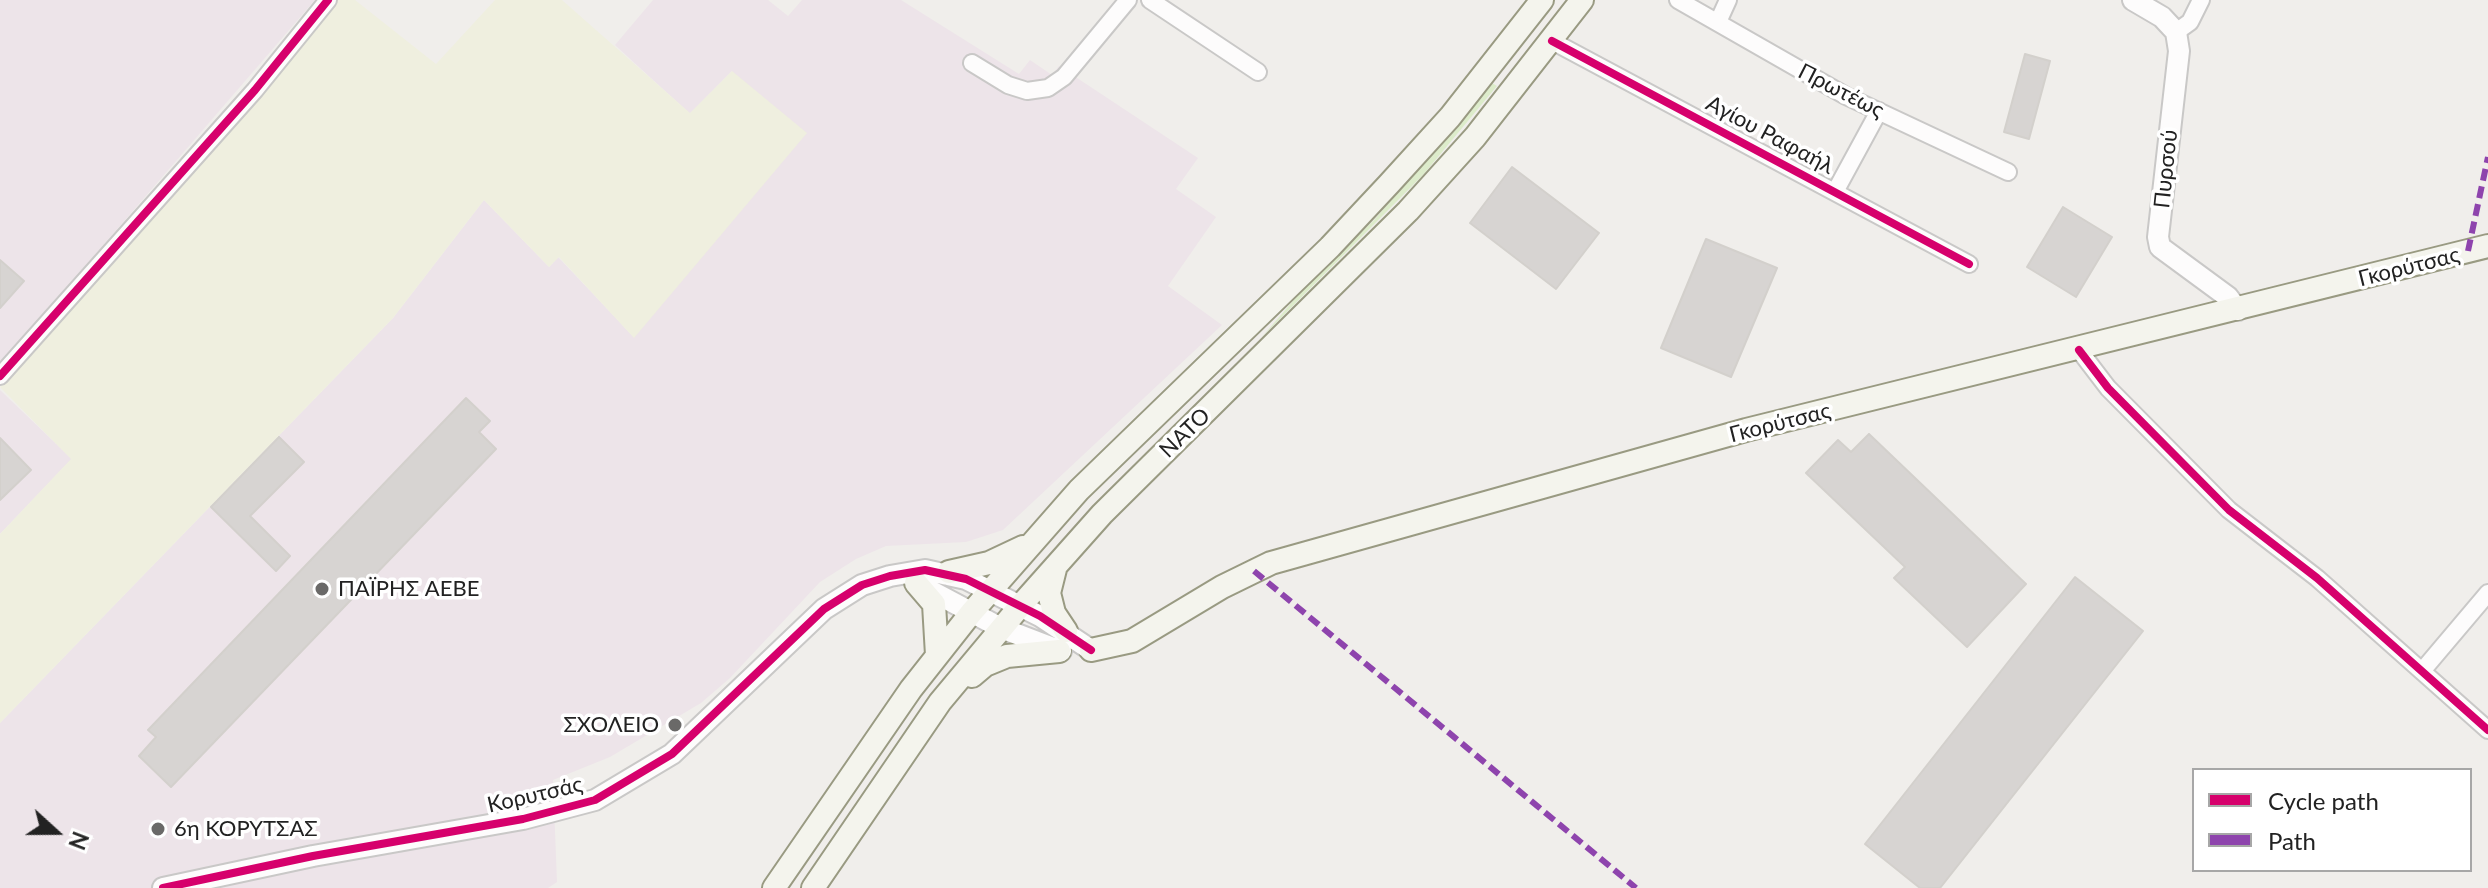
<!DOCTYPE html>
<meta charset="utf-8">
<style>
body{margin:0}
#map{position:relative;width:2488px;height:888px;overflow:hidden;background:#f0eeeb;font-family:Lato,sans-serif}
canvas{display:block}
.legend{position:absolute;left:2192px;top:768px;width:280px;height:104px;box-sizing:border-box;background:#fff;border:2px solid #a7a7a7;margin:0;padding:10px 14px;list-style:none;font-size:24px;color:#222}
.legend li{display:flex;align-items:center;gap:16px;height:40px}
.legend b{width:40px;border:2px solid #a7a7a7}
.north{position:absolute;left:16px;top:792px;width:80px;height:80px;-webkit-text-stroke:6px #fff;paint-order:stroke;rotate:111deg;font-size:22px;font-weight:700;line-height:32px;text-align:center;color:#222}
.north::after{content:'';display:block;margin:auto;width:28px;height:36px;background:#222;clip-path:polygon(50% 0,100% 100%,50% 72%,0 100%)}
</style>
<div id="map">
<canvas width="2488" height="888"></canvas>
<ul class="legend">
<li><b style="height:10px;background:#d6006c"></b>Cycle path</li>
<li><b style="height:10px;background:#8e44ad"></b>Path</li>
</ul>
<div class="north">N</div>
</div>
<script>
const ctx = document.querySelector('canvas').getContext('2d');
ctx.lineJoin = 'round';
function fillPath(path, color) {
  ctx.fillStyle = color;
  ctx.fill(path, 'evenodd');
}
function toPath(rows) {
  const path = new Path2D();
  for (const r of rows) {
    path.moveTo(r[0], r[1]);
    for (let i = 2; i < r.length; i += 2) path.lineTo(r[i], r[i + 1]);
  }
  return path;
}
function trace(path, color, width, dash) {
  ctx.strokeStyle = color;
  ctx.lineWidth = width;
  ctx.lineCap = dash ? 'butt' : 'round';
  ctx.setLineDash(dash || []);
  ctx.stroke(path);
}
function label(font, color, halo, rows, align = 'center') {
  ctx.font = font + ' Lato,sans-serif';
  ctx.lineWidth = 7;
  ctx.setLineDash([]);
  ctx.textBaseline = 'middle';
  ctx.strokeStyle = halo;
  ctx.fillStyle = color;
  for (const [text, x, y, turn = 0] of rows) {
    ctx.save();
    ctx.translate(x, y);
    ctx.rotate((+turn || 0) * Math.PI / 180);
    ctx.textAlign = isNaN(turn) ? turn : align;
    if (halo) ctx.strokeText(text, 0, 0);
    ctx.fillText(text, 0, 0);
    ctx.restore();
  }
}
const industrial = toPath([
 [0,0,315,0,0,365],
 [653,0,768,0,788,16,802,0,901,0,1019,74,1030,60,1052,75,1059,66,1198,158,1176,189,1216,217,1168,286,1222,325,1003,530,966,542,886,546,856,559,820,582,730,678,701,703,610,757,553,780,557,882,548,888,0,888,0,723,393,318,484,200,549,267,558,257,634,337,732,71,690,114,615,45],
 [0,390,72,459,0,534]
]);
const farmland = toPath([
 [335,0,355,0,436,64,495,0,562,0,690,113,732,71,807,133,634,338,559,257,549,267,484,200,393,318,0,723,0,534,71,459,0,387]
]);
const grass = toPath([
 [1492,83,1497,86,1423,175,1261,338,1311,280,1374,220]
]);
const building = toPath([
 [2025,54,2050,61,2029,139,2004,132,2025,54],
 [1512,167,1599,233,1556,289,1470,223,1512,167],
 [2063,207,2112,237,2076,297,2027,267,2063,207],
 [1706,239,1777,268,1731,377,1661,348,1706,239],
 [0,260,24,281,0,308,0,260],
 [466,398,490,421,479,432,496,449,171,787,139,756,156,737,148,730,466,398],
 [1869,434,2026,584,1967,647,1894,578,1905,567,1806,473,1838,440,1851,452,1869,434],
 [279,437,304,462,250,516,290,556,276,571,211,507,279,437],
 [0,438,31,470,0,500,0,438],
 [2075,577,2143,631,1940,888,1920,888,1865,844,2075,577]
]);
const minor = toPath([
 [1150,0,1258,72],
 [1678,0,1846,96,2008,172],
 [1718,22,1728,0],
 [2176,32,2190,22,2201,0],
 [1552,41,1969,264],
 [972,63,1008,85,1027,91,1048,88,1064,77,1128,0],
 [1836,190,1879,111],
 [2079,350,2108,388,2229,510,2317,578,2488,730],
 [0,376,255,90,328,0],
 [2422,671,2488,593]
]);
const tertiary = toPath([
 [2133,0,2162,17,2176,32,2179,51,2158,237,2160,247,2228,297,2238,310],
 [920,585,1001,628,1061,651],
 [163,888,313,856,523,819,595,800,672,754,824,609,862,585,890,576,925,570,966,579,1040,616,1091,650]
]);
const secondary = toPath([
 [1055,569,1049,593,1054,613,1066,631],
 [949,572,989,563,1023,547],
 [916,583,934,604,937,655],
 [1091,650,1132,641,1222,587,1271,563,1746,430,2488,246],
 [972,676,985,665,1007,656,1059,651],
 [774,888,911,689,971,613,1079,490,1330,247,1389,184,1450,117,1542,0],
 [813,888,940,702,1021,605,1102,514,1408,211,1475,137,1582,0]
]);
const quiet = toPath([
 [2468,251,2488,157],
 [1254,571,1636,888]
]);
const cycleway = toPath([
 [1552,41,1969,264],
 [2079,350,2108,388,2229,510,2317,578,2488,730],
 [0,376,255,90,328,0],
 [163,888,313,856,523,819,595,800,672,754,824,609,862,585,890,576,925,570,966,579,1040,616,1091,650]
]);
const markers = [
 [322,589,8,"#6a6968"],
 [675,725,8,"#6a6968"],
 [158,829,8,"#6a6968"]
];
const streetNames = [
 ["Πρωτέως",1841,91,27],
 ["Αγίου Ραφαήλ",1770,135,28],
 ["Πυρσού",2166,169,-84],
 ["Γκορύτσας",2409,267,-14],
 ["Γκορύτσας",1780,423,-14],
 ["ΝΑΤΟ",1185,433,-44],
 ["Κορυτσάς",535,795,-13]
];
const poiNames = [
 ["ΠΑΪΡΗΣ ΑΕΒΕ",338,589],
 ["ΣΧΟΛΕΙΟ",659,725,"right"],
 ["6η ΚΟΡΥΤΣΑΣ",174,829]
];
fillPath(industrial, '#ede4e9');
fillPath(farmland, '#efefdf');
fillPath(grass, '#ddeccb');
fillPath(building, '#d7d4d2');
trace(building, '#d3d0cc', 2);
trace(minor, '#c9c8c7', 20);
trace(tertiary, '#c9c8c7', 24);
trace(secondary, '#999a82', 26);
trace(minor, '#fdfcfc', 16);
trace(tertiary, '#fdfcfc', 20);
trace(secondary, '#f4f4ed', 22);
trace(quiet, '#8e44ad', 6, [12, 6]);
trace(cycleway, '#d6006c', 8);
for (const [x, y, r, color] of markers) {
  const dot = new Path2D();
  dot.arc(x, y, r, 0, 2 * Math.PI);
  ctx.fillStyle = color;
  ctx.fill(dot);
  trace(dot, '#fff', 3);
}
label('22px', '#222', '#fff', streetNames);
label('22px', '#222', '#fff', poiNames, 'left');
</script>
